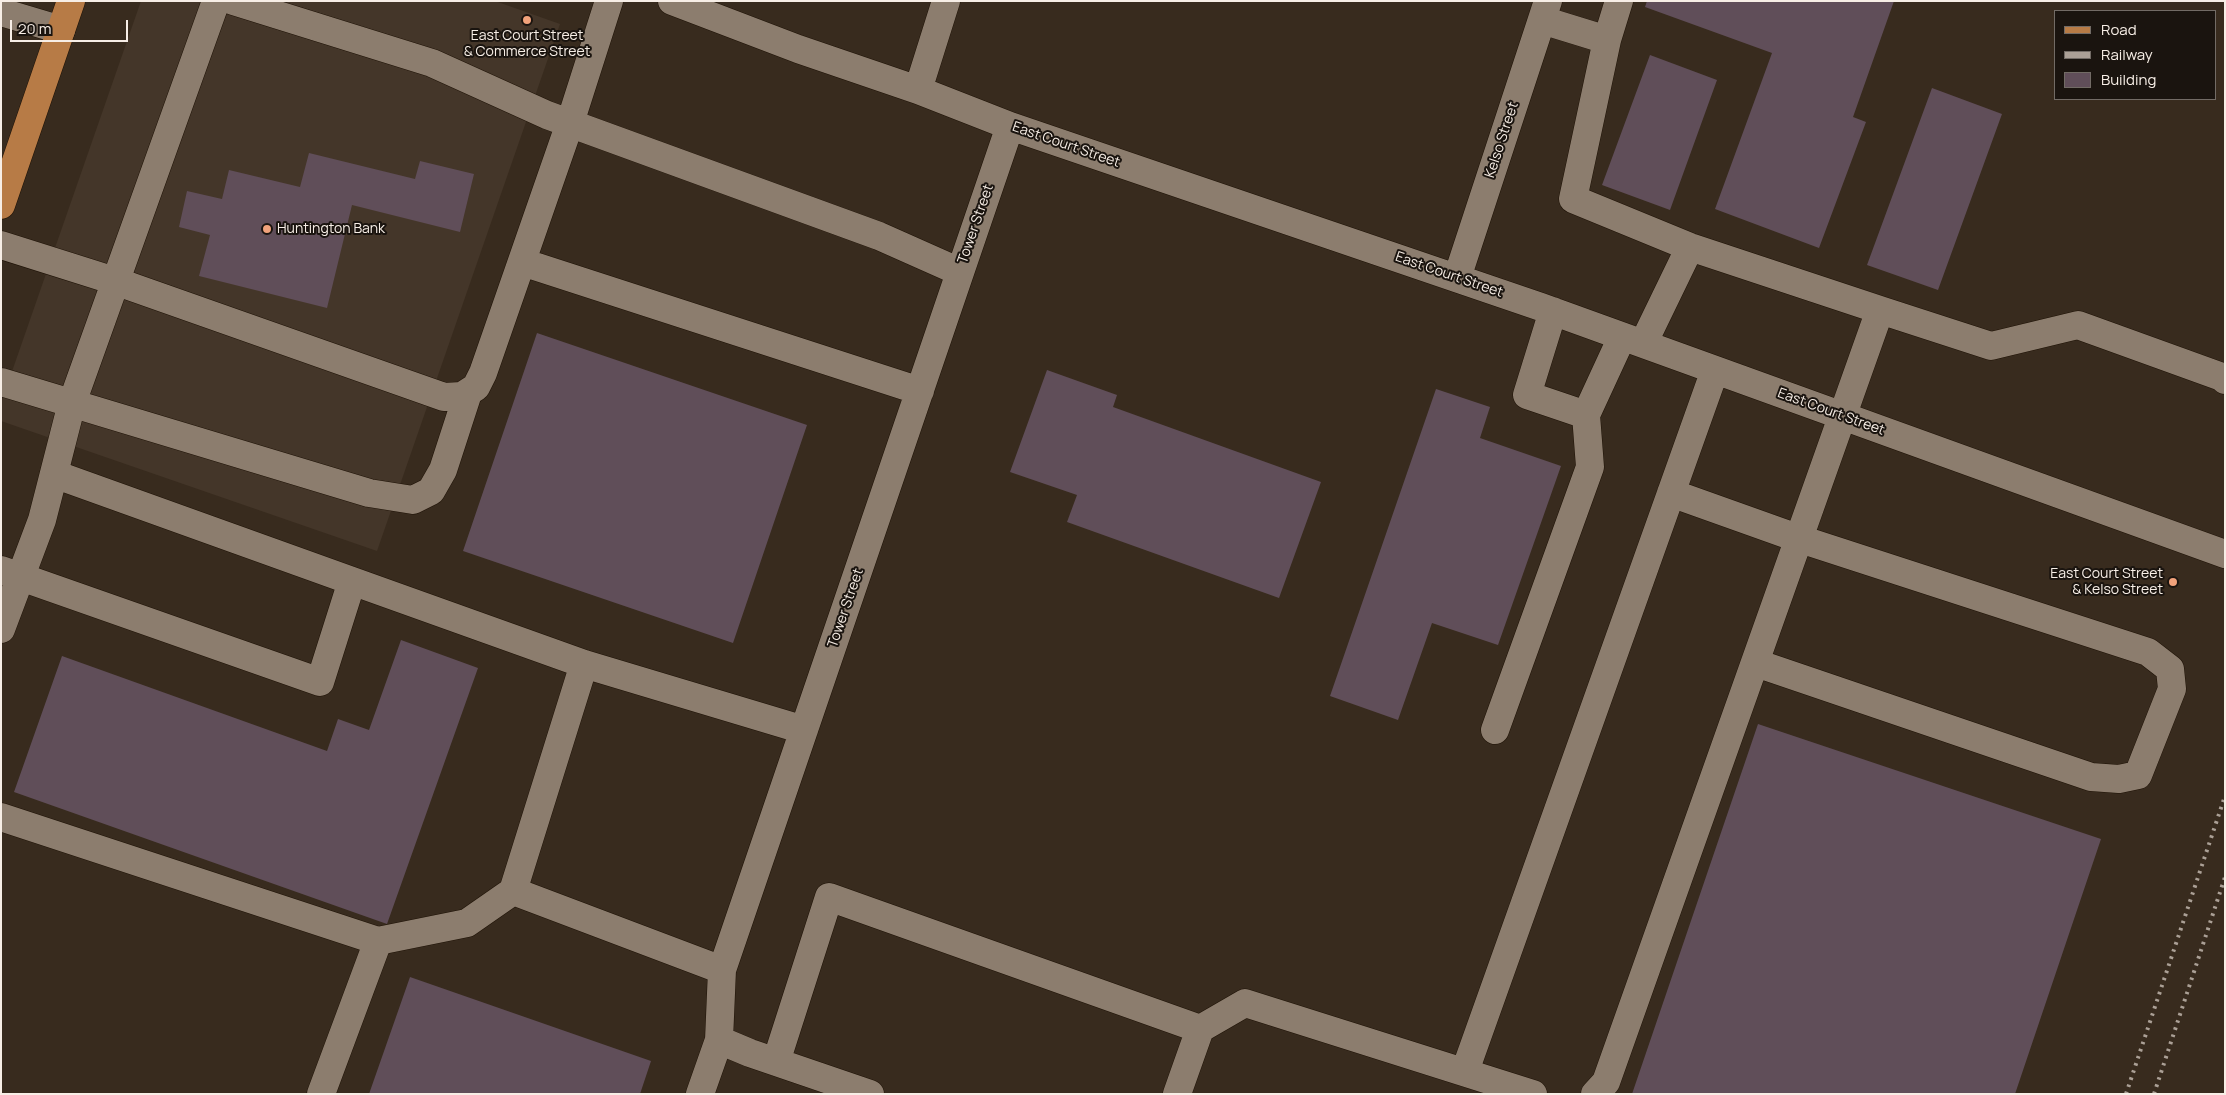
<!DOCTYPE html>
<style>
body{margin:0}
#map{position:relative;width:2226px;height:1095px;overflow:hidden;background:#382b1e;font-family:Manrope,sans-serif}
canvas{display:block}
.frame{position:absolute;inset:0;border:2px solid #f7eee6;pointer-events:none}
.legend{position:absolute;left:2054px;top:10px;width:162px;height:90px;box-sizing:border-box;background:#1a140f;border:1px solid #726b65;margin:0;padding:6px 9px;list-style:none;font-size:15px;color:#f7eee6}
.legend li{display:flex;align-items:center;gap:10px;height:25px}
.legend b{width:25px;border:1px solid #726b65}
.scale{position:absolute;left:10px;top:20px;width:118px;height:22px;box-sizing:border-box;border:2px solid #f7eee6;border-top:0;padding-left:6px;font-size:15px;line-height:18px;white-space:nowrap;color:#f7eee6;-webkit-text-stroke:4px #1a140f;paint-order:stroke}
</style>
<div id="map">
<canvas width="2226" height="1095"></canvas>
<div class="frame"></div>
<ul class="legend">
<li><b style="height:6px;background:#b77b46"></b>Road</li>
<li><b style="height:6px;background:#aba096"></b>Railway</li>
<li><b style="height:14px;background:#604e59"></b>Building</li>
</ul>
<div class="scale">20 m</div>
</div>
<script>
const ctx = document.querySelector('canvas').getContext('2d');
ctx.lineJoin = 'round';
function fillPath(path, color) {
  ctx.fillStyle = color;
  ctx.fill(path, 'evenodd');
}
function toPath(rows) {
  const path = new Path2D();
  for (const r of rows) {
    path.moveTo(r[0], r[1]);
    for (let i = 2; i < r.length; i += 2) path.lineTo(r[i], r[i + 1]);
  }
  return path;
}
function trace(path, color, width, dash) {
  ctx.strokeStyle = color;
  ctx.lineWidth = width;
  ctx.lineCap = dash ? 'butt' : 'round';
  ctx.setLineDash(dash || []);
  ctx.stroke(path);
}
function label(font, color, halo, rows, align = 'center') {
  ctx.font = font + ' Manrope,sans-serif';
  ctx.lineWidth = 4;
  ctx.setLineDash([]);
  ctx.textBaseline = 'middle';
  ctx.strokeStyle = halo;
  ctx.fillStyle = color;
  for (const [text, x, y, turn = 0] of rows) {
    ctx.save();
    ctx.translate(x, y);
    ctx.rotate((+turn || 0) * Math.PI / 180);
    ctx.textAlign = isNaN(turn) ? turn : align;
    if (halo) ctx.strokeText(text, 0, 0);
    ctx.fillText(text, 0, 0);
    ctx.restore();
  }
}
const commercial = toPath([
 [141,1,495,1,560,24,377,551,1,421,1,403]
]);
const building = toPath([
 [1647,1,1894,1,1853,117,1866,122,1819,248,1715,209,1772,53,1645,7],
 [1650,55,1717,80,1670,210,1602,185],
 [1932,88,2002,114,1938,290,1867,265],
 [309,153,415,179,420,161,474,174,460,232,352,205,327,308,199,276,210,235,179,227,187,191,222,199,229,170,300,187],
 [537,333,807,425,733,643,463,551],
 [1047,370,1117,395,1113,407,1321,482,1279,598,1067,522,1077,495,1010,472],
 [1436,389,1490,407,1480,438,1561,466,1498,645,1432,623,1398,720,1330,696],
 [401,640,478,668,387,924,14,792,62,656,327,751,338,719,369,730],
 [1758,724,2101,839,2015,1094,1632,1094],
 [410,977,651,1061,640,1094,369,1094]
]);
const minor = toPath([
 [233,1,432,63,547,115,879,236,960,272],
 [672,1,798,49,918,90,1010,126,1541,307,2225,554],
 [1,12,61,30],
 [1542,20,1607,40,1573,199,1690,247,1880,310,1606,1082,1595,1094],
 [1607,40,1619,1],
 [918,90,946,1],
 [1,245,115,281,444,397,462,396,476,387,483,373,570,123,609,1],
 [522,262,920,391],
 [1457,278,1548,1],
 [1880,310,1991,346,2078,325,2222,377,2225,380],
 [1553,311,1527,395,1586,415,1622,337],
 [1643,344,1690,247],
 [1,382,369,493,413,500,431,491,443,470,468,393],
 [1671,493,1800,539,2148,652,2170,669,2172,689,2138,775,2119,779,2091,777,1756,663],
 [1,570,320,682,352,581,54,474],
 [352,581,584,664,804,730],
 [1,629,42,520,72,403,216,1],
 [1495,730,1590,467,1586,415],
 [1,817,378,941],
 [513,891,584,664],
 [719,1040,750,1053,870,1094],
 [776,1062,829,897,1200,1029],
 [1465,1071,1715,370],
 [321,1094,378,941,467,923,513,891,722,970],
 [700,1094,719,1040,722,970,1010,126],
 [1177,1094,1200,1029,1245,1003,1533,1094]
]);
const major = toPath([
 [1,205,71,1]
]);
const rail = toPath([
 [2126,1094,2225,796],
 [2154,1094,2225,877]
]);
const markers = [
 [527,20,5,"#f1a27b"],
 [267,229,5,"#f1a27b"],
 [2173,582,5,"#f1a27b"]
];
const poiNames = [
 ["East Court Street",527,36],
 ["& Commerce Street",527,52],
 ["Huntington Bank",277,229,"left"],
 ["East Court Street",2163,574,"right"],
 ["& Kelso Street",2163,590,"right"]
];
const streetNames = [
 ["Kelso Street",1502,140,-72],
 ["East Court Street",1066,145,19],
 ["Tower Street",976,224,-71],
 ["East Court Street",1449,275,19],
 ["East Court Street",1831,412,20],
 ["Tower Street",846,608,-71]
];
fillPath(commercial, '#443629');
fillPath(building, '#604e59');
trace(minor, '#1f1307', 29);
trace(major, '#1f1307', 29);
trace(minor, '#8c7d6e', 28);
trace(major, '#b77b46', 28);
trace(rail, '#aba096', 4, [2.5, 5]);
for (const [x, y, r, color] of markers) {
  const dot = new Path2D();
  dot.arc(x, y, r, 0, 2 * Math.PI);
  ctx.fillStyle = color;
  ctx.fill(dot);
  trace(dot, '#1a140f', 2);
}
label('14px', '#f7eee6', '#1a140f', poiNames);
label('14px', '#f7eee6', '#1a140f', streetNames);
</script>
